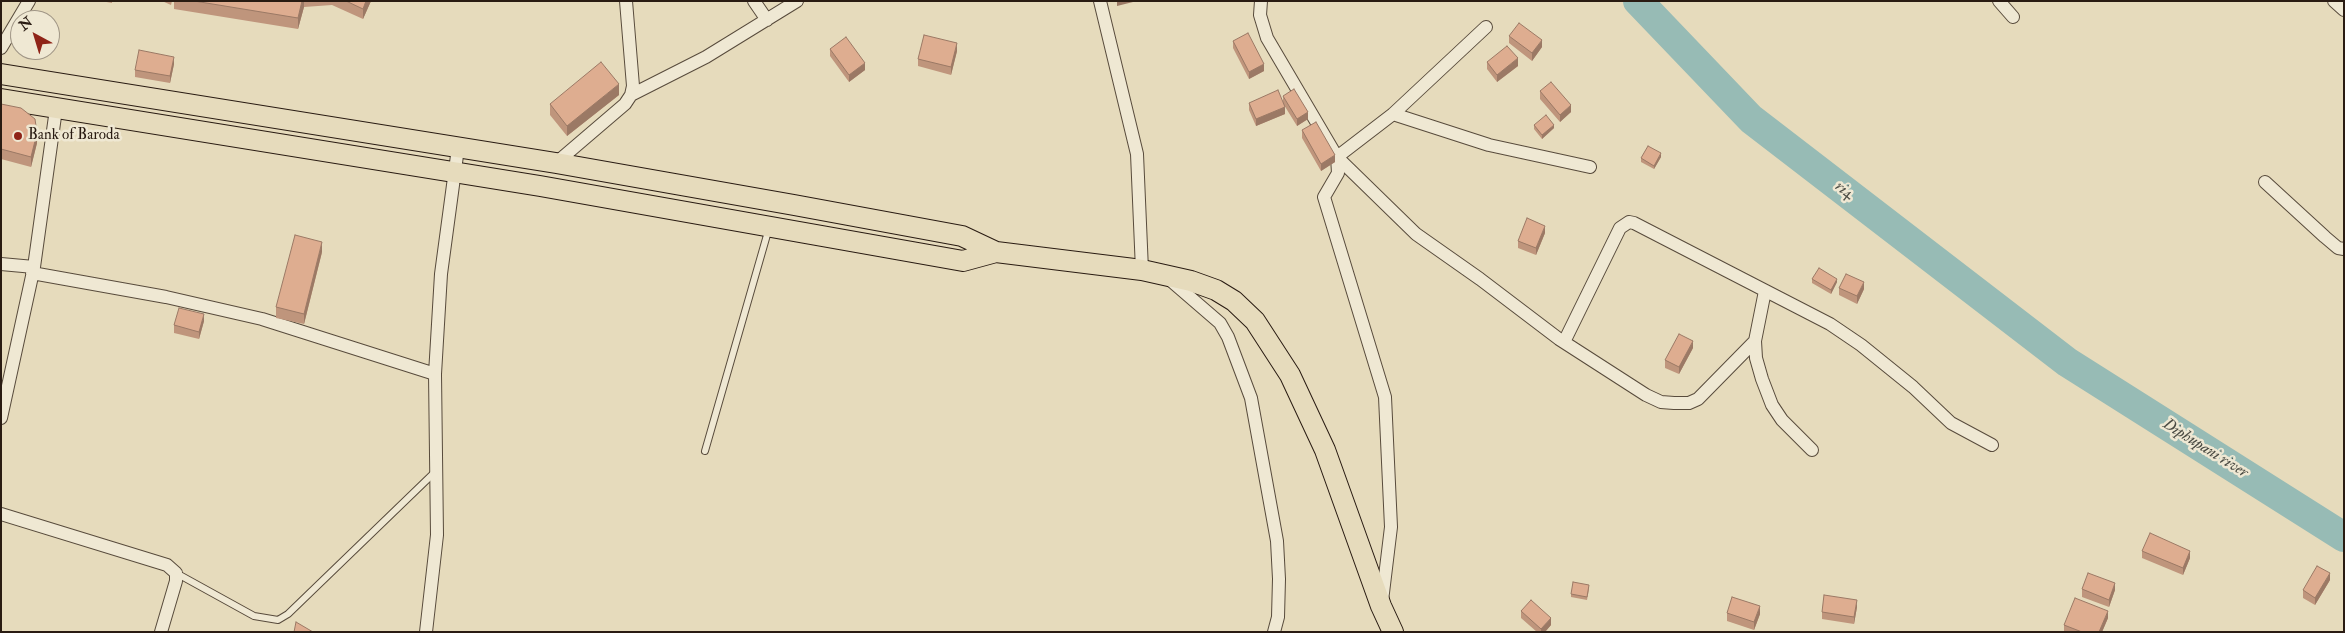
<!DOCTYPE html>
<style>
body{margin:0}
#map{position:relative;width:2345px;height:633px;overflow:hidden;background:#e6dbbc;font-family:"IM FELL Double Pica",serif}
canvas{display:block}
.frame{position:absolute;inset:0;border:2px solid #291b12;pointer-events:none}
.north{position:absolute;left:10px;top:10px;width:50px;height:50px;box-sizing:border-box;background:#efe8d3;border:1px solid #a09686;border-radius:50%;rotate:321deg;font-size:14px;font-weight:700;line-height:20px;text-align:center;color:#291b12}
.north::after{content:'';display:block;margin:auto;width:18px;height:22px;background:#8f2418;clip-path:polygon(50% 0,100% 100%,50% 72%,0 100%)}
</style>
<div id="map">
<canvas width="2345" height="633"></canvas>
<div class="frame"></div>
<div class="north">N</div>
</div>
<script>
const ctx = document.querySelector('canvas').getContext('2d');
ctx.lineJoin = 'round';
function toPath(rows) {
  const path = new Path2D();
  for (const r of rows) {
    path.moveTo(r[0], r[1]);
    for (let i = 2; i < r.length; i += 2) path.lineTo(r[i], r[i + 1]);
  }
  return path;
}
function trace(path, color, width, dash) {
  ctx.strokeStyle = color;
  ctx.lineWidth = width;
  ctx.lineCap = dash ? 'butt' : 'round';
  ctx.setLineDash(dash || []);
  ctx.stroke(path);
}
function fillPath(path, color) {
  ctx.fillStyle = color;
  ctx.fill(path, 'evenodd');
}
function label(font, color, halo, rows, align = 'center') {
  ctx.font = font + ' "IM FELL Double Pica",serif';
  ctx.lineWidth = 5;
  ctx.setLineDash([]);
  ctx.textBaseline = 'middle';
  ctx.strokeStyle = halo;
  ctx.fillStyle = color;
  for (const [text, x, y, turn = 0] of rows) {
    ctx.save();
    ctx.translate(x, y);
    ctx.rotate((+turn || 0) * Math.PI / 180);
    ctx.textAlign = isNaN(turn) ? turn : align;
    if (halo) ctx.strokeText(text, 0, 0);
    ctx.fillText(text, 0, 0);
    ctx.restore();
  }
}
const river = toPath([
 [1638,1,1751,119,2067,362,2344,537]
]);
const service = toPath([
 [705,451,769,228],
 [176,573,254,616,278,620,288,614,435,472]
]);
const minor = toPath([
 [754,1,767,20],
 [1100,1,1137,154,1142,270],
 [1261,1,1260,15,1267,38,1337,157,1416,234,1480,279,1559,339,1646,395,1661,402,1674,403,1689,403,1698,399,1755,341],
 [1999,1,2013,17],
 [2334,1,2344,10],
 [1,48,29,1],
 [631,95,706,57,797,1],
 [1393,114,1489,145,1590,167],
 [556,163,625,104,631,95,633,86,626,1],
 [2265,182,2325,237,2338,248,2344,249],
 [1,264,34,267],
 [32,273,166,297,262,319,435,374],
 [1169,279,1220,323,1228,337,1251,398,1277,541,1279,579,1278,617,1274,632],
 [1765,291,1755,341,1756,358,1762,379,1772,405,1782,420,1812,450],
 [1564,342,1620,228,1629,222,1634,223,1830,324,1861,345,1913,387,1951,423,1992,445],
 [1,418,34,267,56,109],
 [1,514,167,565,176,573,176,581,161,632],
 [1382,601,1391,527,1385,397,1324,197,1338,173,1337,157,1393,114,1486,27],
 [426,632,437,535,435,374,441,274,458,148]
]);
const primary = toPath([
 [1,74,556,163,794,205,962,236,996,252,1142,270,1191,281,1216,290,1234,301,1255,321,1290,375,1325,450,1381,606,1393,632],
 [1,99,540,186,963,261,996,252]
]);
const wall = toPath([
 [101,1,112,1,112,3],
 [162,1,172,1,171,5],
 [174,1,371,1,363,19,332,5,304,7,298,29,174,9],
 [1509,36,1542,47,1532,61,1509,43],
 [1233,41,1264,71,1249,79,1233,48],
 [830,49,865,70,849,82,830,56],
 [957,51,951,75,918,66,918,59],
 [1487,62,1518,66,1497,82,1487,69],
 [174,64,170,83,135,77,135,70],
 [1540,91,1571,112,1560,122,1540,99],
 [619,95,567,136,550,115,550,104],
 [1283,96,1308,119,1297,126,1284,105,1285,114,1256,126,1249,110,1249,103,1283,102],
 [1,104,37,143,31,167,1,159],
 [1534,125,1554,128,1542,139,1534,129],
 [1302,130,1335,162,1321,171,1302,138],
 [1661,157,1654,169,1641,162,1641,158],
 [1545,233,1536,255,1518,248,1518,241],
 [322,252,304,324,276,318,276,307],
 [1812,279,1837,282,1831,294,1812,283],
 [1839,288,1864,289,1857,304,1839,295],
 [204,321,199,339,174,333,174,325],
 [1693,348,1679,374,1665,368,1665,360],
 [2142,551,2190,558,2183,575,2142,558],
 [2330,580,2315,605,2303,598,2303,590],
 [1589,589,1587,600,1571,597,1571,594],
 [2082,589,2115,590,2109,607,2082,597],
 [1857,607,1854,624,1822,619,1822,612],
 [1521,611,1551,625,1545,632,1537,632,1521,618],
 [1727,613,1760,614,1754,630,1727,621],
 [2108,618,2102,632,2064,632,2064,625]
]);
const shadedWall = toPath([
 [302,1,304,1,304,7,298,29,298,18],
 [366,1,371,1,363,19,363,9],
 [1117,1,1137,1,1117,6],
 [1542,40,1542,47,1532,61,1532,53],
 [957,43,957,51,951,75,951,67],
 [174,57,174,64,170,83,170,76],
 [1518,58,1518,66,1497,82,1497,75],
 [865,63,865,70,849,82,849,75],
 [1264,64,1264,71,1249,79,1249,72],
 [619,84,619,95,567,136,567,126],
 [1571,105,1571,112,1560,122,1560,115],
 [1285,107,1285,114,1256,126,1256,119],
 [1308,112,1308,119,1297,126,1297,119],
 [1554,125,1554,128,1542,139,1542,135],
 [37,133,37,143,31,167,31,157],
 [1661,153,1661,157,1654,169,1654,166],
 [1335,155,1335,162,1321,171,1321,164],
 [1545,226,1545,233,1536,255,1536,248],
 [322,242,322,252,304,324,304,314],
 [1837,279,1837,282,1831,294,1831,290],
 [1864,282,1864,289,1857,304,1857,296],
 [204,314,204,321,199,339,199,332],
 [1693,341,1693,348,1679,374,1679,367],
 [2190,551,2190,558,2183,575,2183,568],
 [2330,573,2330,580,2315,605,2315,598],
 [2115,583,2115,590,2109,607,2109,600],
 [1857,600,1857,607,1854,624,1854,617],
 [1760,606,1760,614,1754,630,1754,622],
 [2108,611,2108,618,2102,632,2099,632],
 [1551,618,1551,625,1545,632,1541,632,1541,629]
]);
const building = toPath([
 [194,1,302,1,298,18,194,1],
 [346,1,366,1,363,9,346,1],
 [1519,23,1542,40,1532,53,1509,36,1519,23],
 [1248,33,1264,64,1249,72,1233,41,1248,33],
 [924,35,957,43,951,67,918,59,924,35],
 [846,37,865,63,849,75,830,49,846,37],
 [1507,46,1518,58,1497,75,1487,62,1507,46],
 [139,50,174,57,170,76,135,70,139,50],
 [601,62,619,84,567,126,550,104,601,62],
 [1551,82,1571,105,1560,115,1540,91,1551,82],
 [1294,89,1308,112,1297,119,1283,96,1294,89],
 [1278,90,1285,107,1256,119,1249,103,1278,90],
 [1,104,21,108,35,119,37,133,31,157,1,149,1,104],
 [1546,115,1554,125,1542,135,1534,125,1546,115],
 [1316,122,1335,155,1321,164,1302,130,1316,122],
 [1648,146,1661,153,1654,166,1641,158,1648,146],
 [1527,218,1545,226,1536,248,1518,241,1527,218],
 [295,235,322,242,304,314,276,307,295,235],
 [1819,268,1837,279,1831,290,1812,279,1819,268],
 [1846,274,1864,282,1857,296,1839,288,1846,274],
 [179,308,204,314,199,332,174,325,179,308],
 [1679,334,1693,341,1679,367,1665,360,1679,334],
 [2150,533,2190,551,2183,568,2142,551,2150,533],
 [2317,566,2330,573,2315,598,2303,590,2317,566],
 [2088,573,2115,583,2109,600,2082,589,2088,573],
 [1573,582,1589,585,1587,597,1571,594,1573,582],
 [1824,595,1857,600,1854,617,1822,612,1824,595],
 [1732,597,1760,606,1754,622,1727,613,1732,597],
 [2075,598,2108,611,2099,632,2082,632,2064,625,2075,598],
 [1531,600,1551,618,1541,629,1521,611,1531,600],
 [296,622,313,632,294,632,296,622]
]);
const markers = [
 [18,136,5,"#8f2418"]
];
const poiNames = [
 ["Bank of Baroda",28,136]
];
const waterNames = [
 ["ri4",1844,191,38],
 ["Diphupani river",2205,449,32]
];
trace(river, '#97bbb5', 30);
trace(service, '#584b3c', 8);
trace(minor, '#584b3c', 14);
trace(primary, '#291b12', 22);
trace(service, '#efe8d3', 6);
trace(minor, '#efe8d3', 12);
trace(primary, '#e6dbbc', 20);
fillPath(wall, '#bf957c');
fillPath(shadedWall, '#9b7965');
fillPath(building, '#dead90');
trace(building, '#9b7965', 1);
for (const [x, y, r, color] of markers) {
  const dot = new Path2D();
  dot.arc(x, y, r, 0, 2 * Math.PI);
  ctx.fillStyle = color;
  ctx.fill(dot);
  trace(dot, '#efe8d3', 2);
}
label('15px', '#291b12', '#efe8d3', poiNames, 'left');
label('italic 16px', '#4a4b43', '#efe8d3', waterNames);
</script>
